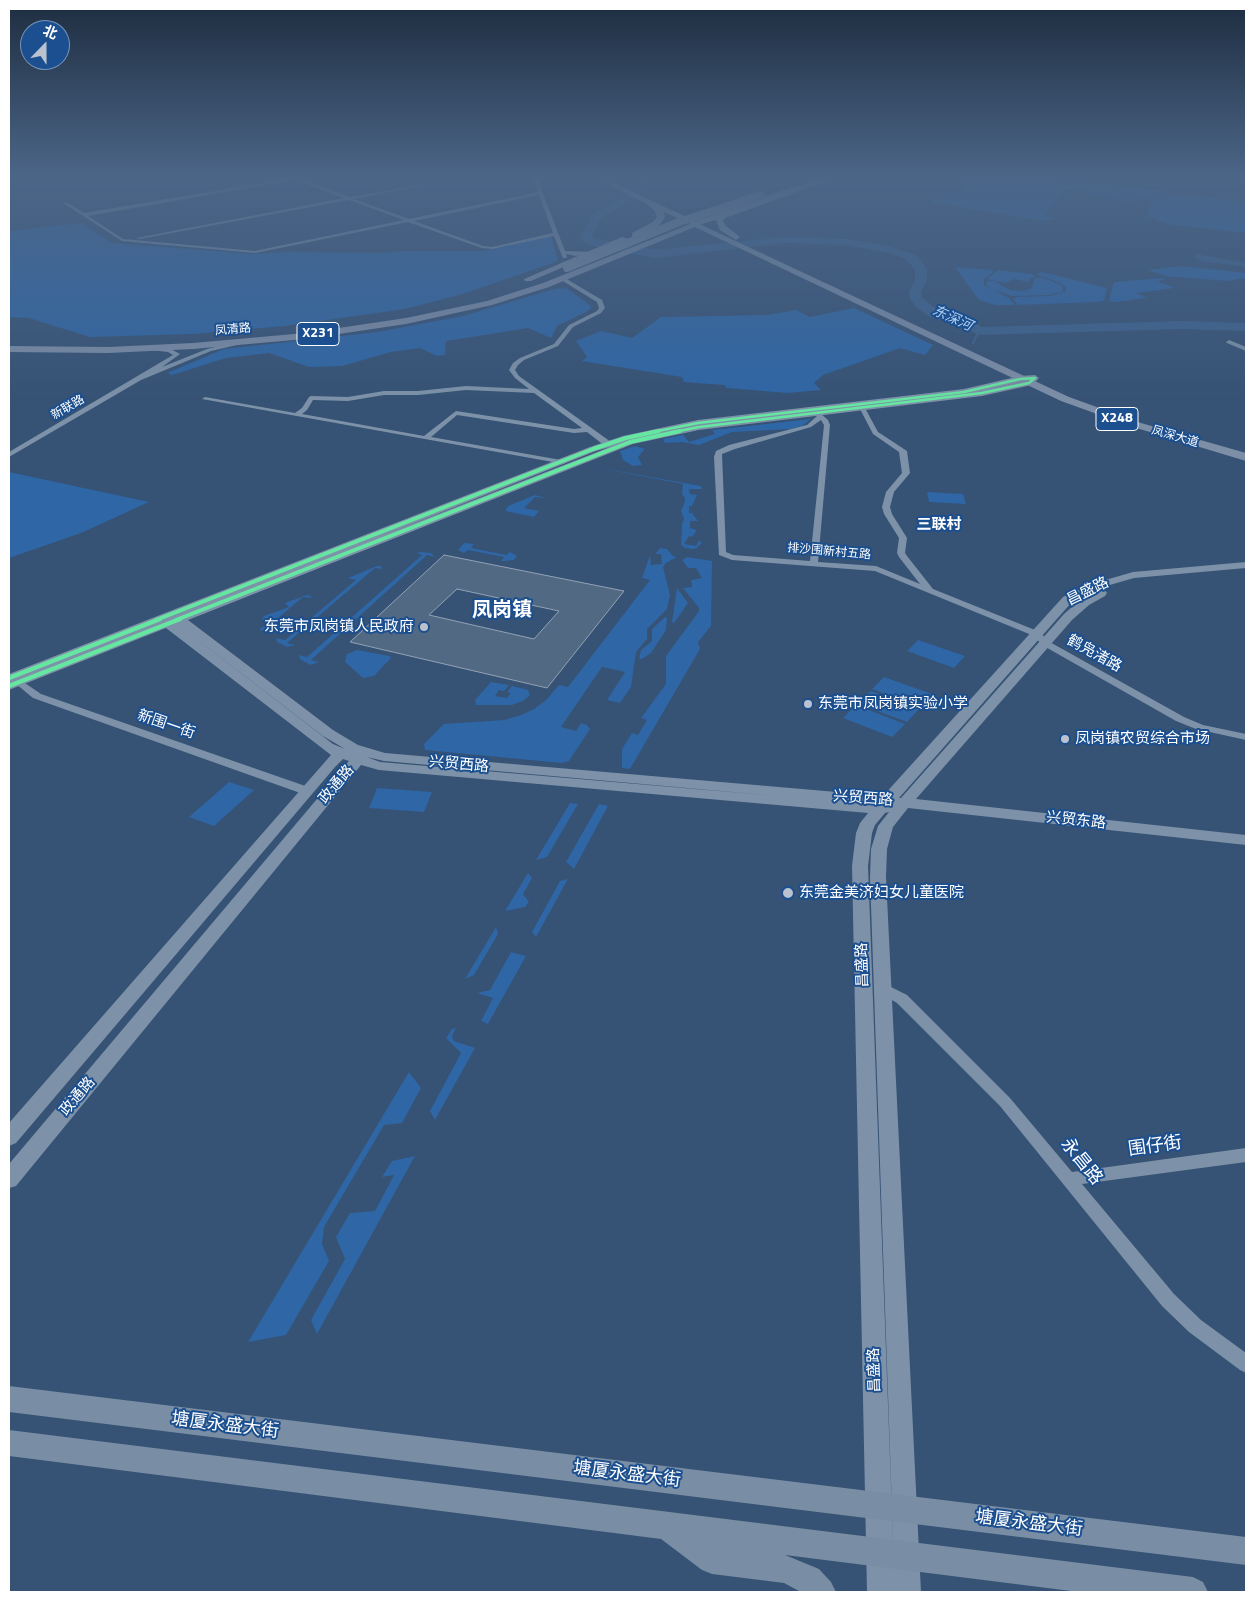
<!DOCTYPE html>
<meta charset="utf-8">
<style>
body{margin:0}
#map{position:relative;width:1255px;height:1601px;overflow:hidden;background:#365274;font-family:"Titillium Web","Noto Sans SC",sans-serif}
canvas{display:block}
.frame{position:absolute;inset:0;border:10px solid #fff;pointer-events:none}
.north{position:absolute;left:20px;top:20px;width:50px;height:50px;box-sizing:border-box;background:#1b4f8f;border:1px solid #7695bc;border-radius:50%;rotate:22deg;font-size:14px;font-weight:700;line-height:20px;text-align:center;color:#fff}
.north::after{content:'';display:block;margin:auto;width:18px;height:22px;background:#b9c2ce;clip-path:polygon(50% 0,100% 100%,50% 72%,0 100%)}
</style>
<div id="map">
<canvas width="1255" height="1601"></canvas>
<div class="frame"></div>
<div class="north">北</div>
</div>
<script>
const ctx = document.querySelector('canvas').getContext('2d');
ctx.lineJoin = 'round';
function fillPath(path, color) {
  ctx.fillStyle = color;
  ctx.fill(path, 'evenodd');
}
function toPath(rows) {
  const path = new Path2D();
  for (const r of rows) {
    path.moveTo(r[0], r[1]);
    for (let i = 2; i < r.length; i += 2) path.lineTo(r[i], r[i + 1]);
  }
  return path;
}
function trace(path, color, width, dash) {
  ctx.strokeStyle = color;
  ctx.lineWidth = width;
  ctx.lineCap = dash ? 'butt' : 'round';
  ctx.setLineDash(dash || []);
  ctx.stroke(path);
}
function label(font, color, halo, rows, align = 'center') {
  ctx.font = font + ' "Titillium Web","Noto Sans SC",sans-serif';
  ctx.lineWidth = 4;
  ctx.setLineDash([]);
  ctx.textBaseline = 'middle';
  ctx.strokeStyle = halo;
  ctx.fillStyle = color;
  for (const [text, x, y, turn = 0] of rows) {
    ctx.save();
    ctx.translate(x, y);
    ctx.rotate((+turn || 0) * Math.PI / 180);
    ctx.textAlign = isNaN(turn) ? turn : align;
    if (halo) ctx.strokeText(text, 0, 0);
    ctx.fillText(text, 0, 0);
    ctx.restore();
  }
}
const green = toPath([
 [942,178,1054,178,1049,180,1166,191,1168,193,1246,202,1246,233,1167,224,1166,222,1157,221,1157,218,1147,217,1153,199,1134,197,1132,201,1113,199,1113,196,1087,194,1087,191,1063,190,1045,216,1056,218,1044,221,934,203,934,200,947,199,942,192,961,192,965,183],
 [82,223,111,243,253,254,289,252,379,253,409,251,484,251,551,236,558,261,463,294,405,309,285,326,192,334,90,337,29,318,9,317,9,231],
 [1182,266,1246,273,1246,278,1227,281,1165,276,1148,270],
 [955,267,993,270,992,273,984,279,984,285,1009,298,1015,305,995,305,979,300],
 [998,270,1031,274,1037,276,1031,278,1029,282,1014,279,1006,283,987,279],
 [1042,272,1107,288,1104,301,1097,302,1018,305,1013,299,1016,297,1051,296,1066,291,1066,287,1060,283,1036,274],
 [1041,277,1059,284,1063,287,1063,291,1049,295,1012,296,991,289,986,284,987,281,994,281,1010,290,1024,291,1032,288,1034,279],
 [1161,278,1166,279,1158,281,1161,283,1175,288,1136,293,1147,298,1115,302,1109,301,1113,284,1116,282],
 [566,288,590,305,591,308,586,312,557,326,551,338,528,328,446,341,445,355,437,356,420,348,391,352,342,366,309,367,269,353,226,358,172,375,167,373,224,349,378,332,463,316,554,289],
 [854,308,933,345,925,355,900,348,823,375,814,383,821,390,788,393,727,388,724,385,684,382,682,377,582,361,587,357,576,341,601,331,632,338,661,317,767,315,796,310,810,317],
 [811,419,802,426,791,429,732,432,699,445,682,442,665,443,663,439,683,435,689,442,715,434,712,430],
 [635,446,645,449,638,457,642,465,633,466,623,460,620,451],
 [583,465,701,486,702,489,689,489,690,494,697,495,692,506,689,506,689,513,692,513,698,521,690,521,690,528,697,530,692,537,689,536,684,544,696,546,699,541,702,542,697,548,693,549,685,548,681,545,682,524,684,519,681,511,684,504,685,498,682,494,683,484],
 [9,472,149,502,81,533,9,558],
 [927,492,963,494,966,504,929,502],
 [535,495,547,498,535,497,524,508,539,511,534,517,505,511,508,506],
 [464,543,474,544,471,548,506,555,510,552,517,556,514,560,505,561,501,561,504,557,468,550,464,553,458,550],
 [660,548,667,549,673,556,677,557,666,563,663,567,670,595,667,609,647,629,647,639,636,652,631,687,620,703,607,700,625,672,602,667,561,727,576,731,581,723,587,725,590,729,569,761,562,763,425,750,424,744,444,724,504,720,521,715,534,709,546,700,559,685,568,687,650,580,642,578,650,555,651,565,662,564,661,554,655,554],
 [421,552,431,553,435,557,427,555,311,660,319,662,310,665,300,659,299,655,307,657,422,555,416,553],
 [687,557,712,561,711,626,698,642,700,649,630,769,622,768,622,749,632,733,638,735,647,720,641,718,666,684,666,656,699,611,699,608,683,588,692,587,691,580,702,578,696,568,688,568,682,560],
 [377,566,381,566,383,569,375,568,287,643,295,645,287,647,277,642,276,638,285,640,356,580,348,578],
 [677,588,688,603,674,623,672,622],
 [307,595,311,596,311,598,303,597,266,628,273,630,265,632,259,629,267,625,262,619,264,616,289,607,285,603],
 [665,617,667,618,666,630,651,653,642,659,639,659,641,650,652,641,652,629],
 [918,640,965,656,954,668,907,651],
 [357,650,389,656,391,658,374,676,363,678,345,662,347,654],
 [884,677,932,694,921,707,872,689],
 [491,682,509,685,504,691,499,690,495,696,507,698,511,693,507,692,512,686,528,690,530,695,523,701,512,705,476,705,475,700],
 [871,691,919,709,907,722,858,704],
 [856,705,905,724,892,737,843,718],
 [229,782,254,790,214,826,189,817],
 [377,788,432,792,424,812,369,808],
 [570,803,578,804,547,857,536,860],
 [599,804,608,806,574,869,566,862],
 [528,873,532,878,523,894,529,902,525,907,505,911],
 [568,879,536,937,532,932,560,881],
 [496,927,498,934,474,975,465,979],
 [511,952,526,956,488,1024,481,1021,493,998,477,993,490,990],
 [456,1028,452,1036,454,1041,475,1048,435,1120,430,1111,461,1053,446,1038,452,1029],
 [409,1072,421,1088,402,1123,384,1125,324,1227,322,1244,329,1261,286,1335,248,1342],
 [415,1156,317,1334,311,1320,345,1259,336,1237,350,1213,375,1211,394,1175,382,1177,392,1161]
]);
const water = toPath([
 [1195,254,1246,263,1246,267,1202,261,1196,258]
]);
const stream = toPath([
 [973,343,979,331]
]);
const river = toPath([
 [639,178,649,178,650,183,647,190,600,219,592,236,593,238,655,250,785,237,846,239,888,246,912,254,918,257,927,269,927,280,921,292,922,298,938,310,970,320,982,327,1182,321,1246,323,1246,331,1182,329,979,335,960,326,928,316,917,308,910,299,909,292,915,280,915,269,904,258,886,252,846,245,785,243,655,258,594,246,584,242,580,236,592,215,639,186,639,178]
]);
const building = toPath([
 [444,555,624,591,547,688,350,642,444,555],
 [457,589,559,611,534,639,429,615,457,589]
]);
const minor = toPath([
 [291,178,301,178,300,179,350,197,461,178,354,199,409,219,538,192,533,178,537,178,565,251,595,252,576,256,566,254,567,258,563,258,554,236,492,249,482,248,408,222,255,253,122,241,63,203,67,202,84,213,291,178],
 [295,180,344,198,137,238,139,239,349,200,404,220,255,251,123,239,88,216,295,180],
 [539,195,553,233,492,247,483,246,414,221,539,195],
 [561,278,565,278,602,300,605,308,601,313,573,327,558,346,524,360,518,365,515,370,519,376,611,442,611,446,605,446,587,432,574,433,457,415,431,437,561,460,565,462,564,464,202,399,205,397,295,413,302,408,309,397,311,396,348,397,384,391,418,391,466,386,529,389,515,378,509,370,513,363,520,358,554,344,569,325,597,311,599,308,597,302,561,280,561,278],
 [466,390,534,393,582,428,574,429,456,411,424,436,302,414,307,410,313,400,348,401,384,395,418,395,466,390],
 [1229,340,1246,347,1246,351,1227,343,1226,342,1229,340],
 [239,341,241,342,241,344,211,351,141,380,9,457,9,452,173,355,168,352,151,350,151,348,169,348,180,354,162,367,207,349,239,341],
 [861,408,865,408,878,432,907,451,910,473,894,492,890,507,892,514,907,538,905,553,907,556,933,589,1040,632,1048,641,1184,717,1203,725,1246,734,1246,740,1196,729,1176,721,1042,645,1034,636,875,571,732,560,719,555,714,457,716,451,729,445,807,425,817,416,816,414,819,412,828,420,830,425,818,562,876,566,920,584,899,557,897,553,899,538,884,514,882,507,886,492,902,473,899,452,873,434,860,409,861,408],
 [821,420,824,425,810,561,733,555,726,552,722,454,735,449,811,427,821,420],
 [19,679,41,694,311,788,313,791,307,795,303,794,33,698,16,684,14,682,19,679],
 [883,983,907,995,1010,1098,1072,1172,1246,1148,1246,1162,1082,1184,1174,1294,1201,1320,1246,1353,1246,1373,1240,1370,1189,1332,1162,1306,1000,1106,897,1003,878,992,876,988,878,984,883,983]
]);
const tertiary = toPath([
 [1035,375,1039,378,1032,385,982,396,699,430,633,444,188,620,333,730,358,745,385,753,883,796,1063,597,1088,585,1133,572,1246,562,1246,568,1134,578,1096,589,1071,603,899,798,901,798,1064,614,1081,599,1101,589,1105,590,1107,593,1105,596,1089,605,1072,620,916,799,1246,835,1246,845,908,808,893,827,887,849,886,877,921,1592,867,1592,852,866,856,833,860,823,868,813,379,770,361,765,16,1186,9,1188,9,1164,349,761,343,759,335,767,16,1143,9,1146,9,1123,331,755,166,628,9,690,9,674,590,447,623,436,698,420,964,389,1020,376,1035,375],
 [1025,381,985,390,1020,382,1025,381],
 [610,447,379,537,596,451,610,447],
 [177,624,323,736,345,749,333,744,177,624],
 [367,757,384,761,777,796,380,762,367,757],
 [889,812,878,826,871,849,870,877,894,1566,868,866,872,833,875,825,885,813,889,812]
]);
const secondary = toPath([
 [9,1386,1246,1537,1246,1565,9,1412,9,1386],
 [9,1430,1193,1577,1203,1582,1208,1592,1079,1592,785,1555,819,1569,831,1582,836,1592,801,1592,784,1583,712,1574,702,1570,661,1539,9,1456,9,1430]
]);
const primary = toPath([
 [822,178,831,178,770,199,763,197,822,178],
 [695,222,1069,397,1141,423,1246,453,1246,461,1133,427,1061,401,695,227,549,287,492,305,406,324,305,339,193,349,108,353,9,352,9,346,108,347,193,343,305,333,406,318,487,301,543,283,695,222],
 [622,237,629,239,531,281,525,281,524,279,622,237]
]);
const trunk = toPath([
 [595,178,603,178,695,221,826,178,836,178,725,218,723,221,726,226,740,237,736,240,720,230,716,220,695,226,664,212,665,217,659,226,638,237,632,237,632,233,653,222,657,217,655,211,645,203,595,178]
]);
const primaryBridge = toPath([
 [567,268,679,222,761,195]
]);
const cyclewayFar2 = toPath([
 [653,432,698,423,964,392,1020,379,1035,378,1029,383,982,393,699,427,674,432]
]);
const cyclewayFar1 = toPath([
 [156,620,593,449,626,438,659,431],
 [176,620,630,442,680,431]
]);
const cycleway = toPath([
 [9,678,160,619],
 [9,686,180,619]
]);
const markers = [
 [424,627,5,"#b9c2ce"],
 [808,704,5,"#b9c2ce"],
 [1065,739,5,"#b9c2ce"],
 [788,893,6,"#b9c2ce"]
];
const farStreetnames = [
 ["凤清路",233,330,-5],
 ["新联路",68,408,-30],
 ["凤深大道",1175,437,16],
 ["排沙围新村五路",829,552,5]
];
const farWaternames = [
 ["东深河",952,319,24]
];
const shields = [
 [318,334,42],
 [1117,419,42]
];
const shieldNames = [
 ["X231",318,334],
 ["X248",1117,419]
];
const farQuarternames = [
 ["三联村",939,525]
];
const streetNames = [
 ["昌盛路",1088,592,-26],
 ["鹤凫渚路",1094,654,29],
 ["新围一街",166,725,19],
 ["兴贸西路",459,765,5],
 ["政通路",337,785,-50],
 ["兴贸西路",863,799,4],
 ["兴贸东路",1076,821,6],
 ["昌盛路",863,965,-92],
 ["政通路",78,1097,-50],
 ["昌盛路",875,1370,-92]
];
const poiNames = [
 ["东莞市凤岗镇人民政府",414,627,"right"],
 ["东莞市凤岗镇实验小学",818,704],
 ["凤岗镇农贸综合市场",1075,739],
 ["东莞金美济妇女儿童医院",799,893]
];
const nearStreetnames = [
 ["围仔街",1155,1147,-8],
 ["永昌路",1081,1162,51],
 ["塘厦永盛大街",225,1426,7],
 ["塘厦永盛大街",627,1475,7],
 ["塘厦永盛大街",1029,1524,7]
];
const districtNames = [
 ["凤岗镇",502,611]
];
fillPath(green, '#2f66a5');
fillPath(water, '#3b618d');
trace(stream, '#3b618d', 2.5);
fillPath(river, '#3b618d');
fillPath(building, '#526984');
trace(building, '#92a2b6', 1);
fillPath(minor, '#7d92a8');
fillPath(tertiary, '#7d92a8');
fillPath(secondary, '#798da4');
fillPath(primary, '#7d8ea7');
fillPath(trunk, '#7e90a7');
trace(primaryBridge, '#7d8ea7', 8);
trace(cyclewayFar2, '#66e7a1', 2.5);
trace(cyclewayFar1, '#66e7a1', 4);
trace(cycleway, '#66e7a1', 4.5);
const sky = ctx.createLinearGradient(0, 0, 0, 402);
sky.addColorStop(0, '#1e2d40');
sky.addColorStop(0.44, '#4c6688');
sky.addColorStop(1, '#4c668800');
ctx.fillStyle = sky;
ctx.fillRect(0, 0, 1255, 402);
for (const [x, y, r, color] of markers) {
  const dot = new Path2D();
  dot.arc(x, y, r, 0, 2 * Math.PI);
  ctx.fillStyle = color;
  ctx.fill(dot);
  trace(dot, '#1b4f8f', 2);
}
label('12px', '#fff', '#1b4f8f', farStreetnames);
label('italic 14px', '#b5d3f5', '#1b4f8f', farWaternames);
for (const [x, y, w] of shields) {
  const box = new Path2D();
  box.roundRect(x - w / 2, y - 11.5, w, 23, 4);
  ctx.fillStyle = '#1b4f8f';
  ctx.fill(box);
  trace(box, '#fff', 1);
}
label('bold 14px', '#fff', null, shieldNames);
label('bold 15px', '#fff', '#1b4f8f', farQuarternames);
label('15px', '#fff', '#1b4f8f', streetNames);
label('15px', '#fff', '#1b4f8f', poiNames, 'left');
label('18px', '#fff', '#1b4f8f', nearStreetnames);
label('bold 20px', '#fff', '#1b4f8f', districtNames);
</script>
